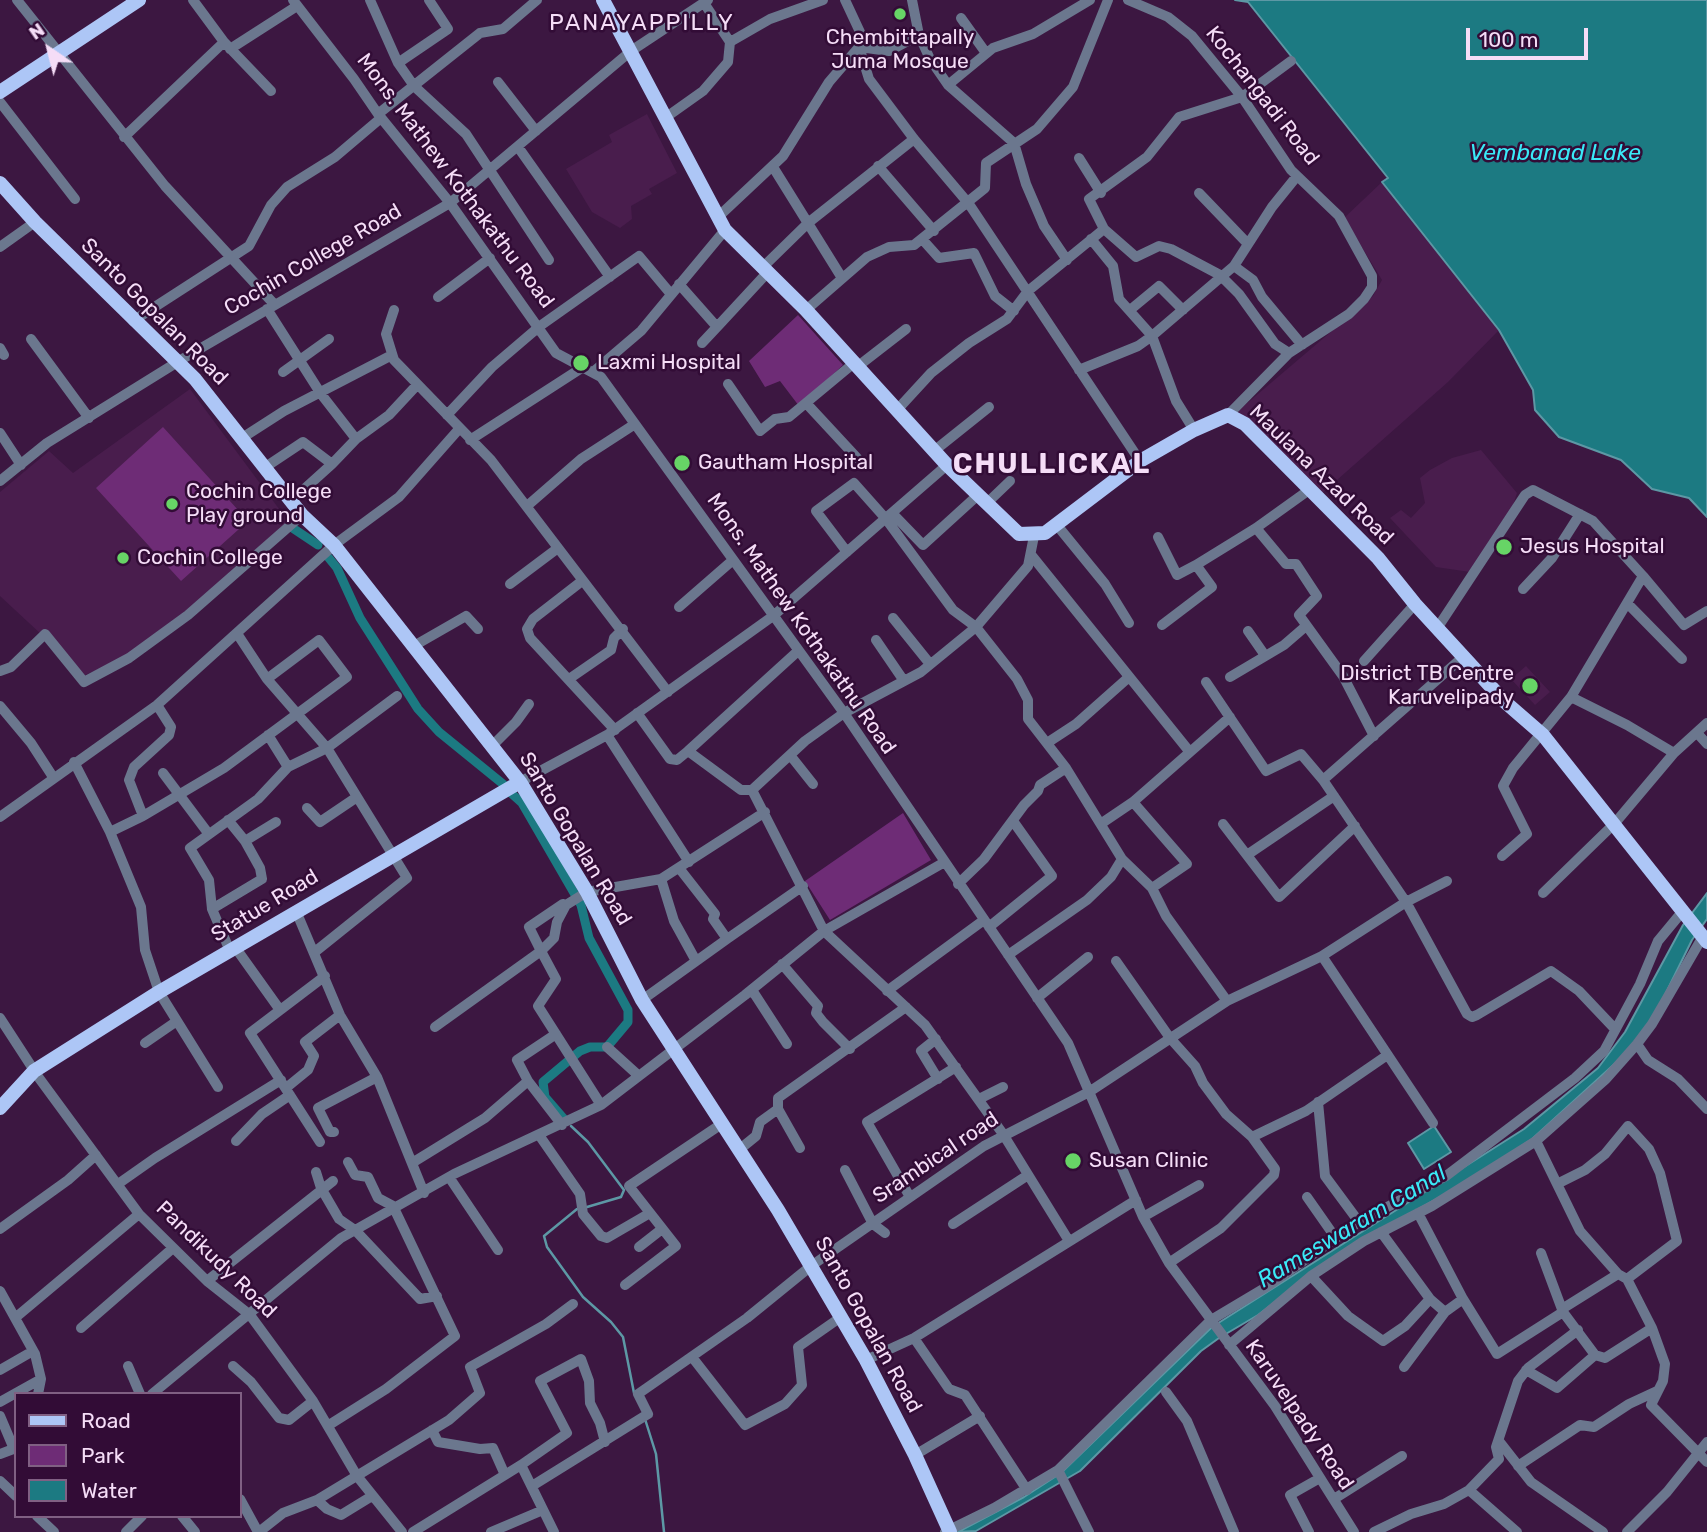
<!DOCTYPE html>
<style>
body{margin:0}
#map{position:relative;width:1707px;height:1532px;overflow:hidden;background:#3c1741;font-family:Rubik,sans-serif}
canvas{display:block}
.legend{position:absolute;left:14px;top:1392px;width:228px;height:126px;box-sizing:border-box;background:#320c36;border:2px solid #806083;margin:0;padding:9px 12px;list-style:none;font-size:21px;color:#f5ddf7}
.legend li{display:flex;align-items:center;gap:14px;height:35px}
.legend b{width:35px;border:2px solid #806083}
.north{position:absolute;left:14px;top:14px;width:70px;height:70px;-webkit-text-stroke:5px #320c36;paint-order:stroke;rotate:325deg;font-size:19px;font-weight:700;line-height:28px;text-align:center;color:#f5ddf7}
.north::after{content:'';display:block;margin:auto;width:24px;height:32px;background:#f5ddf7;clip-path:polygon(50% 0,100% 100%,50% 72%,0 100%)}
.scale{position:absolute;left:1466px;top:28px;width:122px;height:32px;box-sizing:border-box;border:4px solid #f5ddf7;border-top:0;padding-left:9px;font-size:21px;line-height:24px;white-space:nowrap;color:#f5ddf7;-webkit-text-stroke:5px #320c36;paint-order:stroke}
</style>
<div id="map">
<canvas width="1707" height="1532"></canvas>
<ul class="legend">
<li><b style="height:9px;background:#adc6f6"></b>Road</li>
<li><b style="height:19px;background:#6e2c76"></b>Park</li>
<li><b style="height:19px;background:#1c7a82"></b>Water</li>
</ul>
<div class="north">N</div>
<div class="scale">100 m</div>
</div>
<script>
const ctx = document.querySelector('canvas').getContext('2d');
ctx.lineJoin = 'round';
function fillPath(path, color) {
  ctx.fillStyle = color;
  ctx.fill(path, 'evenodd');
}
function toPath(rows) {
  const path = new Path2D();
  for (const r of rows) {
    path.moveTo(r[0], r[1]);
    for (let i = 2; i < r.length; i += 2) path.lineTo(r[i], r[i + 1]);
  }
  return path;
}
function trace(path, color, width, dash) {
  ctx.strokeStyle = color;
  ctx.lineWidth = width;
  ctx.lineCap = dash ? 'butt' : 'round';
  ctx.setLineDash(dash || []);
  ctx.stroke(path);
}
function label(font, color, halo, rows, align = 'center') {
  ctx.font = font + ' Rubik,sans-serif';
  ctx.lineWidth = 5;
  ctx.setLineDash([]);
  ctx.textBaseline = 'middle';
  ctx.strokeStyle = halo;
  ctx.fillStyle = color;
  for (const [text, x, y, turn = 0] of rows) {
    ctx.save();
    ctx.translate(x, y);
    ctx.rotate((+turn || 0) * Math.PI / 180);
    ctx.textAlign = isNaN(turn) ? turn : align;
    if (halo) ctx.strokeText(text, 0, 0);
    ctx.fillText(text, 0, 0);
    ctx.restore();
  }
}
const built = toPath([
 [647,114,677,173,649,189,652,194,631,206,632,219,620,228,592,212,566,169,612,142,609,135],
 [1382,182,1499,330,1448,382,1320,495,1238,411,1373,296,1382,280,1344,218],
 [190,389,288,521,186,612,124,658,85,675,0,596,0,492,49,451,73,473],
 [1481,450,1517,493,1509,517,1470,572,1436,567,1390,518,1401,510,1411,518,1425,503,1420,478,1430,470,1452,458],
 [1526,666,1550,692,1535,705,1511,679]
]);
const green = toPath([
 [798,315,843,365,799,406,780,381,765,387,749,361],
 [163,427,248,521,181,581,96,488],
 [903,813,931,860,830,920,805,881]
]);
const water = toPath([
 [1235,0,1707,0,1707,517,1689,498,1652,489,1621,460,1559,437,1535,410,1533,390,1499,330,1382,182,1388,178,1248,2,1235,0],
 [1707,893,1707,919,1692,940,1651,1023,1632,1048,1532,1139,1465,1183,1341,1252,1258,1315,1219,1338,1201,1351,1080,1471,976,1531,958,1532,1024,1497,1061,1473,1212,1327,1524,1129,1598,1068,1625,1032,1683,925,1707,893],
 [1434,1126,1451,1152,1424,1169,1408,1143,1434,1126]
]);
const stream = toPath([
 [571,1126,588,1142,624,1190,621,1197,587,1207],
 [577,1209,544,1236,547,1247,583,1297,611,1322,623,1337,634,1393],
 [645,1419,656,1454,664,1532]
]);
const canal = toPath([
 [291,527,318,545],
 [328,557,337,568,360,618,418,709,439,732,503,784],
 [512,794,522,803,581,905,589,938,628,1010,628,1022,607,1047,590,1047,580,1051,543,1082,545,1097,564,1119]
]);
const minor = toPath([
 [17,0,165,186,274,304],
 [193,0,224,42,271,91],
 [293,0,354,79,378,114,450,203,556,353,601,377,844,713,1068,1043,1143,1217,1169,1263,1275,1406,1354,1532],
 [370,0,398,63,414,86,466,134,549,260],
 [845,0,860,32,859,47,869,79,914,139,969,204,1140,461],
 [912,0,919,35,930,59,948,85,1014,143,1026,184,1044,226,1067,260],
 [1128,0,1168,17,1192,36,1242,97,1291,170,1339,216,1372,276,1372,287,1364,299,1349,314,1289,353,1228,415],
 [961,18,986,53],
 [730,42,770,19,823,0],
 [230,49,297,6],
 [398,63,448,29,429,0],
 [498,82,536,131],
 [948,85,993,48,1033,34,1090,0],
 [0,102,75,199],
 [378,114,480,33,503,29,537,0],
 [665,118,703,91,728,62,730,42,704,3],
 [124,137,224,42],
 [518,147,610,277],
 [1079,158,1101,193],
 [878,166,934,231],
 [773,167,842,278],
 [1199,193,1248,244],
 [718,217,783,156,829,82,859,47,889,51,919,35],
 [1104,229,1089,199,1147,157,1179,117,1242,97,1291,61],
 [922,239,939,258,974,253,995,296,1014,311],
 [1091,239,1113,266,1119,299,1152,336,1176,401,1194,430],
 [0,247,35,222],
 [1234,266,1253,280,1262,297,1302,345],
 [762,268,808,223,914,139],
 [679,284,717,327,702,343],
 [438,297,490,258],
 [267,309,321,394,356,439,389,415,416,386],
 [394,310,386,334,394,360,491,460,668,692],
 [806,310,867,257,889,247,914,245,985,188,986,163,1037,129,1073,87,1108,0],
 [1130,310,1159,286,1183,310],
 [133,321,249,246,271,205,287,187,335,157,381,118],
 [717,327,767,273],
 [31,339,89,418],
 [0,348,4,355],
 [857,367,906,329],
 [1079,370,1138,346,1152,336,1234,266,1272,207,1297,176],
 [283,372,329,339],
 [593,372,641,331,725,230],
 [728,384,760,431,775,419,789,417,854,363],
 [806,403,857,458],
 [897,410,931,373,969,343,1007,319,1028,291,1104,229,1136,257,1159,246,1171,249,1220,275,1239,294,1275,344,1289,353],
 [447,415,492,367,540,326,639,256,670,293],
 [0,433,21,465],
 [242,438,284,411,392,355],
 [470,440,580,369],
 [934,451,989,407],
 [264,468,303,442,332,464,356,439],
 [0,481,47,443,184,358,450,203,631,51,708,0],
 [291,501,332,464],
 [987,503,1010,481],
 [527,506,581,459,635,424],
 [892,513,923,545,978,495],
 [1056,524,1105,584,1129,623],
 [1256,528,1286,564,1296,564,1317,596,1299,615,1343,676,1374,736],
 [1158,537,1177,575,1196,565],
 [847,552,816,511,854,483,886,519,953,610,976,627,1017,679,1028,700,1028,719,1066,768,1122,859,1152,888,1166,916,1227,1001],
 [1032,556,1189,751],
 [1643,576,1684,625,1707,611],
 [582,581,533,619,527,629,530,638,615,730],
 [510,584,558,548],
 [1523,589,1552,558,1580,514],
 [1627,603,1682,659],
 [679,607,733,560],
 [893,618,930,664],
 [1162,625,1212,587,1196,565,1256,528,1309,490],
 [1438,627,1525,495,1533,490,1593,521,1643,576,1571,697,1513,768,1503,786,1527,834,1502,856],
 [1248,631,1264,654],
 [238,635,267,679,327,748,407,878,316,951],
 [876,640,904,681],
 [412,647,466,616,478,629],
 [1364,661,1415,604],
 [0,671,11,667,45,634,84,682,129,658,188,615,302,515],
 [1230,677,1284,645,1306,626],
 [569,679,611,650,614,638,623,629],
 [1206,682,1266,771,1301,754,1323,780,1406,902,1467,1014,1472,1017,1477,1015,1551,971,1579,991,1615,1029],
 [1571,697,1627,725,1674,753],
 [0,706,31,743,53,777],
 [637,713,670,759,677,760,688,751,741,790,752,790,805,741,844,713,921,672,976,627,1028,566,1034,536],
 [1697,733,1707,744],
 [607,735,689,862],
 [1047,743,1076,724,1129,677],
 [491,747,516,722,529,704],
 [688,751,798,651],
 [790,755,813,784],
 [74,762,110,832,141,907,145,950,159,992,218,1087],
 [288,767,327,748,397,696],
 [163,773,208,833],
 [1323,780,1463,657],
 [520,782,607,735,773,616,947,465],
 [752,790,824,931,925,1025,1003,1134,1069,1241],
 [1133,802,1187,864,1152,888],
 [307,808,320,822,357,797],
 [143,816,224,768,347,677,319,640,267,679],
 [0,817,157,705,334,545,399,497,459,429],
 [228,820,245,841,260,868,262,879,212,909,230,951],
 [1102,823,1133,802,1230,717],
 [1223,824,1279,897,1355,826],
 [110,832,143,816,129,780,134,767,169,735,171,727,157,705],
 [245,841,276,822],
 [1247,855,1334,796],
 [679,868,715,914,713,919,727,939,803,886],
 [661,879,674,921,696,961],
 [958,884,984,859,1024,805,1038,791,1040,785,1066,768],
 [1543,893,1615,823,1674,753,1707,723],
 [212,909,209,880,190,848,258,799,288,767,268,735],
 [296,911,340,1015,377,1077,424,1193],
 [989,927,1052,876,1013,821],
 [235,947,280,1010],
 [1008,955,1087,900,1111,877,1122,859],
 [1322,956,1433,1123],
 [1116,961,1170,1038,1195,1066,1203,1083,1226,1114,1252,1137,1306,1111,1386,1056],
 [782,964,818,1006,816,1013,823,1022,850,1049],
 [752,990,787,1044],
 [887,991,984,920],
 [1037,998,1088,957],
 [642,1000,727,939],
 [0,1018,39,1078,139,1214,207,1281,250,1315,313,1401,357,1476,402,1532],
 [435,1027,541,951,529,927,563,904],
 [556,1034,517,1060,528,1081,562,1125],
 [936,1039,921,1051,938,1079],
 [145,1043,177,1021],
 [1637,1044,1648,1060,1678,1079,1707,1109],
 [607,1047,639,1076],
 [286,1088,308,1070,314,1056,305,1042,340,1015],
 [979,1099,1003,1087],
 [1318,1102,1325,1176,1359,1222],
 [601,1105,538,1006,556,979,541,951,554,938,557,922,566,905,587,892,661,879,765,812],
 [778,1109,800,1148],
 [334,1132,330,1132,318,1108,377,1077],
 [539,1135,580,1194,583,1214,601,1236,607,1238,650,1213],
 [236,1141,262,1114,290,1095],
 [1536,1141,1580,1231,1618,1274,1627,1279,1652,1328,1665,1364,1663,1381,1651,1405,1707,1462],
 [320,1142,250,1033,325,976],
 [740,1149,756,1136,760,1122,778,1109,778,1098,906,1007],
 [412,1163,485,1118,528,1081],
 [845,1170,873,1224,885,1233],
 [316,1172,321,1188,339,1219,355,1230,420,1299,437,1296],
 [449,1177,498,1250],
 [118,1184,155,1158,281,1080],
 [1557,1184,1585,1170,1605,1154,1628,1126,1649,1149,1660,1173,1677,1241,1627,1279],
 [910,1197,867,1122,956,1067],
 [1307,1197,1335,1237],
 [1418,1213,1463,1299,1497,1354,1563,1312],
 [1143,1217,1199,1185],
 [953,1224,1028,1175],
 [0,1229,68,1180,96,1155],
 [1381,1232,1430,1299,1445,1312],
 [639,1247,662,1229],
 [1541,1253,1563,1312,1595,1355,1605,1358,1652,1328],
 [1169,1263,1221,1228,1274,1175,1275,1169,1252,1137],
 [1311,1276,1348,1316,1383,1341,1405,1326,1430,1299],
 [207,1281,333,1181],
 [625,1285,676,1246,629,1186,723,1123],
 [0,1291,35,1354,41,1379,38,1394],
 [1562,1309,1618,1274],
 [15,1318,139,1214],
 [81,1328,173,1248],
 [914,1338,949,1389,965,1395,1027,1490],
 [1229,1345,1311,1276,1364,1241,1432,1206,1536,1141,1606,1079,1637,1044,1652,1024,1702,938],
 [692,1357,745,1425,785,1404,802,1385,798,1347,841,1317],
 [866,1360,914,1338,1136,1200],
 [128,1366,140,1394],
 [233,1366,251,1382,279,1418,289,1420,313,1401],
 [1404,1367,1445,1312,1463,1299],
 [0,1370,33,1351],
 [1526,1370,1557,1388,1595,1355],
 [1166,1392,1187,1421,1234,1532],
 [152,1394,341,1238,454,1174,601,1105,745,995,824,931,943,863],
 [0,1402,41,1379],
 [0,1416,14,1449],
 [329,1425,386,1389,455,1336,393,1206,378,1198,368,1177,355,1175,348,1162],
 [432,1430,438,1442,480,1449,493,1448,505,1475],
 [1499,1441,1531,1482,1603,1532],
 [0,1454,16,1448],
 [915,1455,980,1416],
 [521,1465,554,1532],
 [1518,1466,1580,1425,1594,1427,1629,1404,1657,1391],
 [1058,1470,1089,1532],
 [0,1481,16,1496],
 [532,1486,648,1414,638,1394,747,1318,811,1266,984,1146,1089,1092,1227,1001,1322,956,1406,902,1447,881],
 [1469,1490,1499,1459,1496,1447,1518,1381,1528,1368,1578,1330],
 [240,1499,258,1532],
 [1334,1499,1402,1456],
 [317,1500,449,1420,480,1393,470,1367,546,1324,573,1304],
 [37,1516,54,1532],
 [182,1516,195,1532],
 [126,1532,142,1516],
 [259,1532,283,1513,317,1500,327,1509,341,1515,372,1496],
 [413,1532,521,1465,567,1433,540,1381,581,1359,589,1381,590,1403,600,1423,605,1442],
 [491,1532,543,1510],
 [945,1532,994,1508,1058,1470,1211,1320,1268,1286,1359,1222,1446,1176,1575,1078,1604,1051,1640,984,1658,941,1682,912],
 [1309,1532,1290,1495,1320,1478],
 [1374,1532,1411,1514,1444,1504,1469,1490,1517,1532],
 [1627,1532,1667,1492,1707,1442]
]);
const major = toPath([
 [603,0,725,230,806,310,947,465,1019,534,1045,533,1140,461,1194,430,1228,415,1245,424,1378,558,1415,604,1505,702,1543,735,1707,942],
 [0,92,139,0],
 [0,183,35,222,195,379,302,515,334,545,520,782,587,892,642,1000,778,1210,866,1360,915,1455,950,1532],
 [0,1108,34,1071,159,992,520,782]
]);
const markers = [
 [900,14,7,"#67d466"],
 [581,363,9,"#67d466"],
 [682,463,9,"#67d466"],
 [172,504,7,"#67d466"],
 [1504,547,9,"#67d466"],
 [123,558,7,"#67d466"],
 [1530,686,9,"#67d466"],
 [1073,1161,9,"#67d466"]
];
const poiNames = [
 ["Chembittapally",900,38,"center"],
 ["Juma Mosque",900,62,"center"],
 ["Laxmi Hospital",597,363],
 ["Gautham Hospital",698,463],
 ["Cochin College",186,492],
 ["Play ground",186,516],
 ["Jesus Hospital",1520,547],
 ["Cochin College",137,558],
 ["District TB Centre",1514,674,"right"],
 ["Karuvelipady",1514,698,"right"],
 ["Susan Clinic",1089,1161]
];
const streetNames = [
 ["Kochangadi Road",1262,96,52],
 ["Mons. Mathew Kothakathu Road",455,181,53],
 ["Cochin College Road",313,260,-30],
 ["Santo Gopalan Road",154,312,45],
 ["Maulana Azad Road",1321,475,44],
 ["Mons. Mathew Kothakathu Road",801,624,55],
 ["Santo Gopalan Road",575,839,59],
 ["Statue Road",265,906,-31],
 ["Srambical road",936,1158,-34],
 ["Pandikudy Road",216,1260,44],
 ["Santo Gopalan Road",868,1325,61],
 ["Karuvelpady Road",1299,1415,56]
];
const neighbourhoodNames = [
 ["PANAYAPPILLY",642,23]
];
const waterNames = [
 ["Vembanad Lake",1555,153],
 ["Rameswaram Canal",1352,1227,-31]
];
const districtNames = [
 ["CHULLICKAL",1052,465]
];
fillPath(built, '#491d4d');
fillPath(green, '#6e2c76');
fillPath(water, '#1c7a82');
trace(water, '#5d98a5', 2);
trace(stream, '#5d98a5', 2.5);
trace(canal, '#1c7a82', 9);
trace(minor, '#6b778e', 10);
trace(major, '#adc6f6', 14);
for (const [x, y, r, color] of markers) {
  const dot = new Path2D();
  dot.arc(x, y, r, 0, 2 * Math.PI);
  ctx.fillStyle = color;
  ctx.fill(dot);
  trace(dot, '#320c36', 2.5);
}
label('21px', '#f5ddf7', '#320c36', poiNames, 'left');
label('21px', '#f5ddf7', '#320c36', streetNames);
ctx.letterSpacing = '2px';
label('23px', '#f5ddf7', '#320c36', neighbourhoodNames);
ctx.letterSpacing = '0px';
label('italic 23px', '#3ae9f7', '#320c36', waterNames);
ctx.letterSpacing = '2px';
label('bold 28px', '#f5ddf7', '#320c36', districtNames);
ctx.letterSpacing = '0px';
</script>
